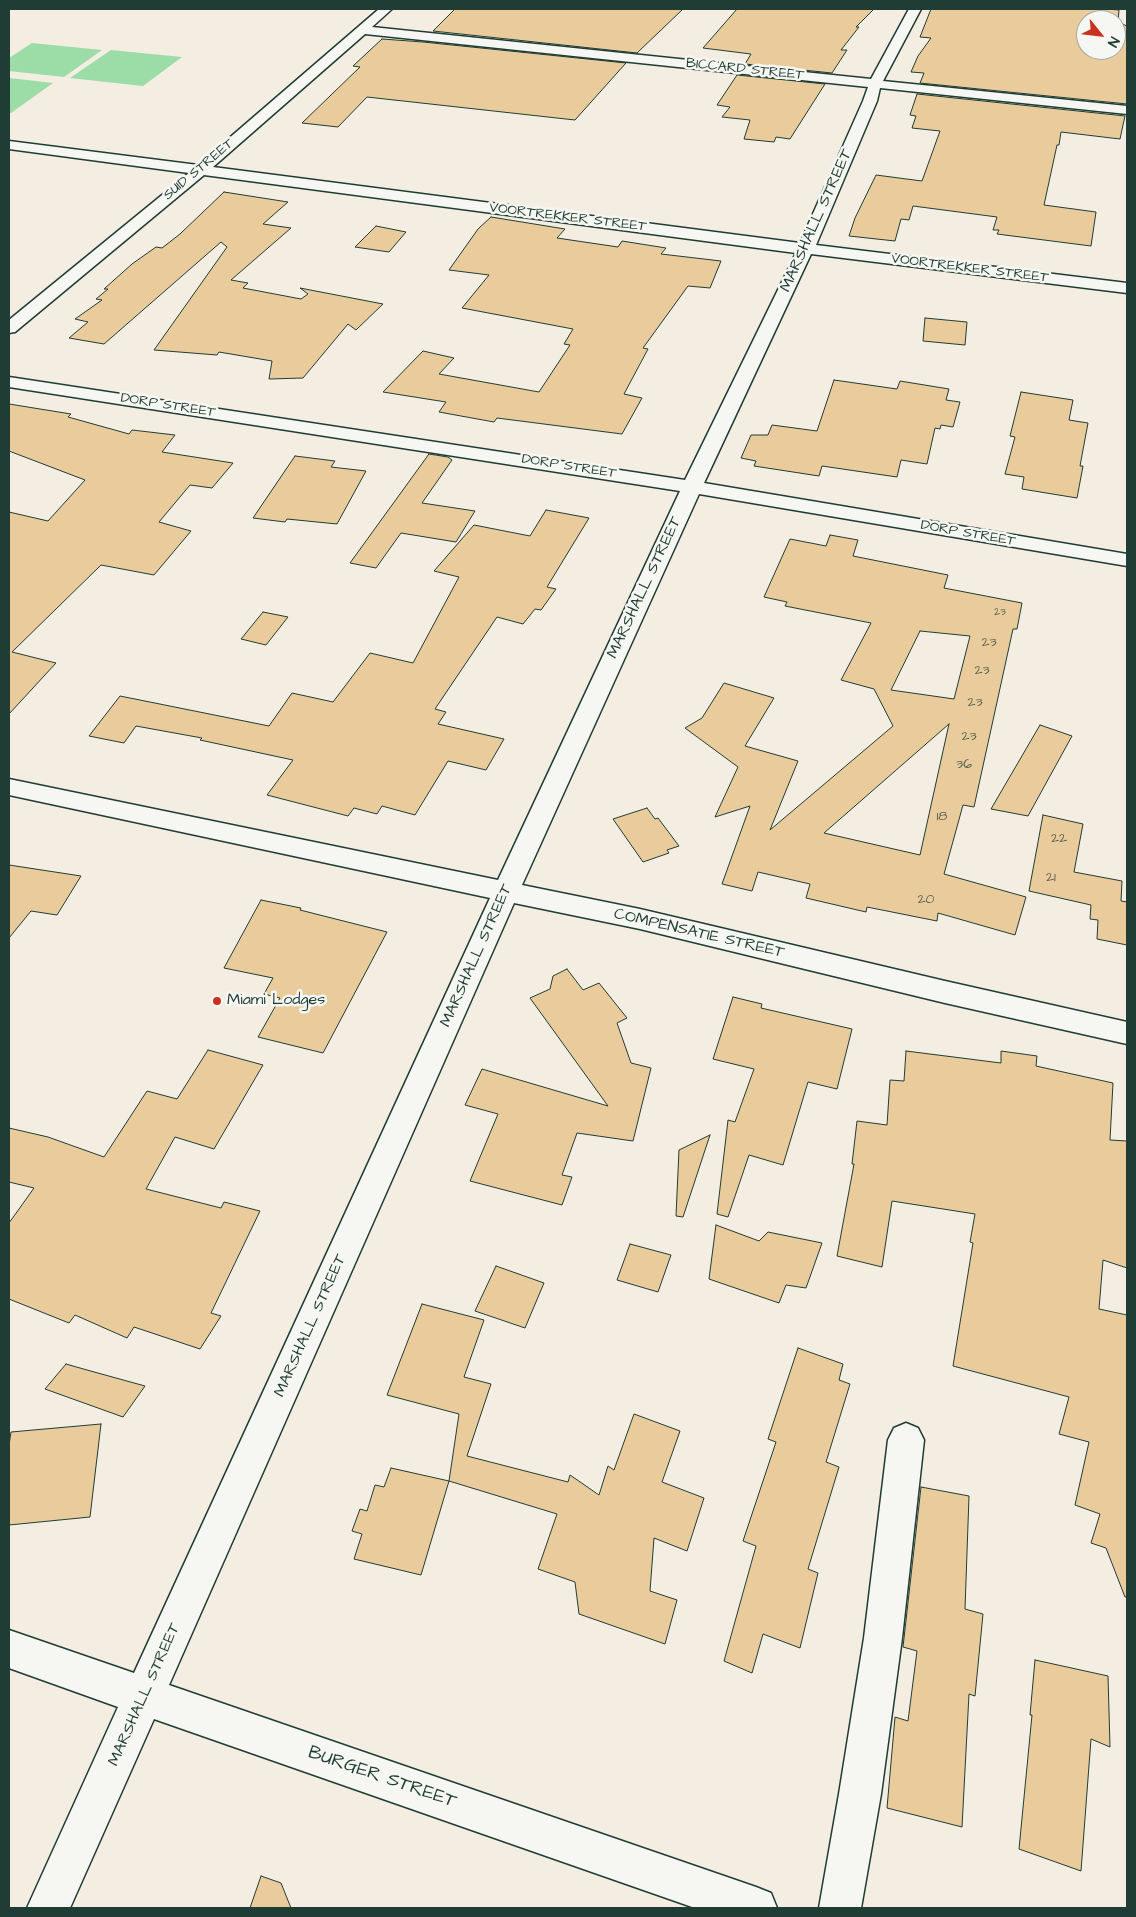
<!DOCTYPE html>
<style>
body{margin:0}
#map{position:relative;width:1136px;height:1917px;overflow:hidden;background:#f4ede1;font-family:"Architects Daughter",sans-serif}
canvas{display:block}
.frame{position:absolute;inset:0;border:10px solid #1f3d34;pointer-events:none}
.north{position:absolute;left:1076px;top:10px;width:50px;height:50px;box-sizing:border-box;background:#f6f6f2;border:1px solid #a0aca6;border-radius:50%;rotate:119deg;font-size:14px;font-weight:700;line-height:20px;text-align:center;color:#1f3d34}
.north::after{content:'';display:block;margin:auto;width:18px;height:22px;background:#c8321e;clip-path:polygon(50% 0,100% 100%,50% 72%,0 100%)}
</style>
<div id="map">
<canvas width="1136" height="1917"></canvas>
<div class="frame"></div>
<div class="north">N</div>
</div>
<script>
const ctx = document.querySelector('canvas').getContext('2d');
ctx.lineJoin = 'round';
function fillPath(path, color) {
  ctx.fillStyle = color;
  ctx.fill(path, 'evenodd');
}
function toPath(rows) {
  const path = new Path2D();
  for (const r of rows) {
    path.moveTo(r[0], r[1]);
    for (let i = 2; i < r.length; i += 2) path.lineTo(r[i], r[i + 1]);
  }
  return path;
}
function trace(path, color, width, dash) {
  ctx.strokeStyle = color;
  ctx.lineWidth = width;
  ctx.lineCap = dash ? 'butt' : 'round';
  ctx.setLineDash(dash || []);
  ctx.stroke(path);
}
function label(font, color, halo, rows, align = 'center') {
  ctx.font = font + ' "Architects Daughter",sans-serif';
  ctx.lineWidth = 5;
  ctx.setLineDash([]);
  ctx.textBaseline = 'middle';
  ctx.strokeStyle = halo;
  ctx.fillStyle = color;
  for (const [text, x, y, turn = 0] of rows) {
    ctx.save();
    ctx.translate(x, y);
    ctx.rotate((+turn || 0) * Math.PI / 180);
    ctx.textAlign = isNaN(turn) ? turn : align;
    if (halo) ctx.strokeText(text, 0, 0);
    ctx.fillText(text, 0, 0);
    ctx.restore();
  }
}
const green = toPath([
 [32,43,102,50,64,77,9,71,9,58],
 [111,50,182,57,143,86,70,78],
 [9,78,53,83,11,113,9,113]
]);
const building = toPath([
 [455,9,683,9,637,53,433,31,455,9],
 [737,9,874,9,856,27,859,27,841,50,847,50,832,73,745,64,751,54,703,48,737,9],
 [931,9,1107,9,1119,10,1118,22,1127,26,1127,104,920,83,924,73,911,72,918,56,931,38,920,37,931,9],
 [1086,20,1116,20,1116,50,1086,50,1086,20],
 [382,39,423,42,626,63,575,120,367,97,338,127,302,123,360,67,353,66,382,39],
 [737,75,825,84,790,139,776,137,774,142,744,139,750,120,722,117,730,107,717,105,737,75],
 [917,94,1125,116,1120,139,1061,132,1059,145,1057,145,1044,205,1096,212,1091,246,997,234,999,230,993,230,997,217,913,206,909,220,901,219,895,241,849,236,855,218,876,175,922,181,940,131,912,128,916,116,910,115,917,94],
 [224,192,288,202,263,224,291,228,231,280,248,283,243,288,301,299,308,294,300,288,383,304,356,330,348,324,303,378,269,379,272,361,219,352,217,355,154,350,227,247,221,242,104,344,69,338,88,322,75,319,102,300,96,299,108,289,104,289,132,264,156,247,162,248,180,234,224,192],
 [491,217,565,229,557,238,618,247,622,241,666,248,661,254,721,261,710,288,688,286,643,348,648,349,624,394,642,398,622,434,497,418,494,422,439,412,446,402,383,392,423,351,454,358,439,374,539,392,570,345,564,344,573,329,462,308,489,275,449,270,478,229,491,217],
 [376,226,406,232,389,252,355,247,376,226],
 [925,318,967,322,965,345,923,341,925,318],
 [834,380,897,389,900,381,949,389,946,400,960,402,953,427,941,425,940,429,935,428,927,464,901,460,897,477,822,466,819,476,754,466,756,461,741,458,751,435,768,435,772,425,817,431,834,380],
 [1021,392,1073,400,1069,420,1088,423,1080,466,1083,466,1077,498,1022,489,1024,477,1005,474,1015,437,1010,436,1021,392],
 [9,404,71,414,68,417,129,434,132,430,175,435,162,452,233,463,212,488,190,485,159,522,191,531,154,575,101,565,12,652,56,663,9,714,9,512,48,521,85,480,9,451,9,404],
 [429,454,448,457,452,460,422,503,475,511,456,542,401,533,376,568,350,563,429,454],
 [295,456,335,461,331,467,366,471,337,524,287,519,285,522,253,518,295,456],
 [546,510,589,518,547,587,556,589,541,610,535,609,523,624,497,617,435,709,446,712,438,724,504,739,486,770,448,761,415,815,382,806,377,814,354,808,348,816,267,795,293,760,200,740,202,738,136,726,124,743,89,736,120,696,269,726,292,693,333,702,370,653,413,663,459,577,434,571,474,525,530,536,546,510],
 [830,535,858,540,853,556,948,575,944,588,1022,603,1017,629,1013,629,974,807,963,805,944,874,1026,897,1015,935,938,913,937,921,867,907,866,912,806,898,810,884,758,872,752,891,722,884,750,806,715,817,738,767,685,728,702,718,724,683,774,698,745,746,798,761,770,830,893,726,874,689,841,680,871,623,785,606,787,602,764,597,790,539,826,546,830,535],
 [920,631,970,636,954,699,891,690,920,631],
 [949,724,920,855,824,833,949,724],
 [263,612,288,617,266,645,241,639,263,612],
 [1040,725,1072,736,1028,816,991,809,1040,725],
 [647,808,655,819,658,818,679,846,667,850,669,853,643,862,613,819,647,808],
 [1043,815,1083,824,1074,872,1122,881,1121,901,1127,902,1127,945,1097,939,1098,920,1090,919,1091,905,1029,891,1043,815],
 [9,865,81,876,57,915,31,911,9,938,9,865],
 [261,900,301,908,300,910,387,932,323,1053,258,1037,280,998,264,994,273,978,224,968,261,900],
 [567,969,583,990,599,983,627,1018,617,1023,631,1063,651,1068,633,1141,577,1133,562,1175,572,1177,562,1205,470,1181,498,1114,465,1105,482,1069,608,1106,530,998,550,989,553,976,567,969],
 [733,997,762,1004,761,1008,852,1029,837,1089,808,1082,783,1165,749,1155,728,1217,717,1214,728,1120,735,1122,754,1069,713,1059,733,997],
 [208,1050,263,1065,214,1149,175,1137,146,1189,221,1208,224,1202,260,1211,211,1313,221,1316,200,1349,134,1327,127,1338,75,1315,69,1323,9,1299,9,1223,34,1188,9,1182,9,1128,48,1137,104,1157,147,1091,177,1099,208,1050],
 [906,1051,1001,1063,1001,1051,1037,1056,1036,1066,1113,1083,1110,1140,1127,1141,1127,1268,1103,1260,1099,1309,1127,1315,1127,1597,1125,1597,1106,1548,1091,1543,1100,1514,1075,1505,1089,1442,1059,1434,1069,1397,953,1366,973,1243,970,1242,975,1214,892,1201,882,1267,837,1256,854,1164,852,1164,857,1121,887,1125,890,1080,904,1081,906,1051],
 [710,1135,683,1217,676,1216,679,1150,710,1135],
 [716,1225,759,1241,768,1232,822,1243,806,1288,786,1285,779,1303,709,1279,716,1225],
 [630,1244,671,1255,658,1292,617,1280,630,1244],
 [496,1266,544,1283,525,1328,475,1311,496,1266],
 [422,1304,484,1320,464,1377,491,1384,467,1456,568,1482,570,1475,599,1495,608,1466,614,1470,634,1414,680,1431,662,1482,704,1498,687,1551,654,1538,650,1591,677,1600,665,1644,579,1614,575,1582,538,1569,557,1514,449,1481,459,1414,387,1395,422,1304],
 [798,1348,843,1364,839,1380,850,1384,826,1462,839,1467,808,1569,818,1573,800,1648,763,1634,752,1673,724,1661,756,1546,743,1541,776,1442,768,1439,798,1348],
 [66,1364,87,1370,145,1386,123,1417,45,1389,66,1364],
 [101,1424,90,1517,9,1525,9,1445,11,1432,101,1424],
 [391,1468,449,1481,421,1575,354,1559,362,1534,352,1531,360,1509,367,1511,375,1485,384,1487,391,1468],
 [921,1487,969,1496,965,1609,983,1614,975,1696,969,1694,962,1827,887,1808,895,1717,908,1721,917,1651,903,1647,921,1487],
 [1035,1660,1108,1676,1110,1747,1091,1739,1081,1871,1019,1849,1032,1715,1030,1715,1035,1660],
 [261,1876,281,1883,291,1908,250,1908,261,1876]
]);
const minor = toPath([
 [379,9,392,9,372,27,871,79,909,9,921,9,883,81,1127,106,1127,114,880,88,877,101,816,245,1127,283,1127,293,811,254,704,483,1127,554,1127,566,699,494,522,885,640,909,945,981,1127,1022,1127,1044,945,1003,640,929,514,903,169,1685,756,1887,771,1893,777,1908,695,1908,154,1719,70,1908,27,1908,118,1707,9,1668,9,1630,134,1673,490,898,9,795,9,779,498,880,680,491,9,387,9,377,685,480,796,253,204,175,15,332,9,333,9,320,189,173,9,149,9,141,198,165,379,9],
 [365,34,868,87,863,101,800,243,213,167,365,34],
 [906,1423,918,1428,924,1440,902,1638,881,1794,861,1908,819,1908,839,1794,864,1638,888,1440,894,1428,906,1423]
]);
const markers = [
 [217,1001,5,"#c8321e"]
];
const farNumbernames = [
 ["23",1000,613]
];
const farStreetnames = [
 ["BICCARD STREET",745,70,6],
 ["SUID STREET",199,170,-40],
 ["VOORTREKKER STREET",568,218,7],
 ["VOORTREKKER STREET",970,269,7],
 ["DORP STREET",168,406,9],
 ["DORP STREET",569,467,9],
 ["DORP STREET",968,534,10]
];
const numberNames = [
 ["23",989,643],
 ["23",982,671],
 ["23",975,703],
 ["23",969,737],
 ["36",964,765],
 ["18",942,817],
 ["22",1059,839],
 ["21",1051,878],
 ["20",926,900]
];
const streetNames = [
 ["MARSHALL STREET",817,221,-66],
 ["MARSHALL STREET",645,588,-65],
 ["COMPENSATIE STREET",699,934,13],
 ["MARSHALL STREET",477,956,-66],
 ["MARSHALL STREET",311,1326,-66],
 ["MARSHALL STREET",145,1695,-66]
];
const poiNames = [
 ["Miami Lodges",227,1001]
];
const nearStreetnames = [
 ["BURGER STREET",382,1778,19]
];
fillPath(green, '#9bdca7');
fillPath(building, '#eacb9c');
trace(building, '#1f3d34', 1);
trace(minor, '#1f3d34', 3);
fillPath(minor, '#f6f6f2');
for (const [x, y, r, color] of markers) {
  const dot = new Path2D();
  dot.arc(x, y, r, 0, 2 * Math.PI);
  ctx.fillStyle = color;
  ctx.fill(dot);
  trace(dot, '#f6f6f2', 2);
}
label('11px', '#52604e', null, farNumbernames);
label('14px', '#1f3d34', '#f6f6f2', farStreetnames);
label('14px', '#52604e', null, numberNames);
label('16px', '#1f3d34', '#f6f6f2', streetNames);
label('16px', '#1f3d34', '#f6f6f2', poiNames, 'left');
label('19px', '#1f3d34', '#f6f6f2', nearStreetnames);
</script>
